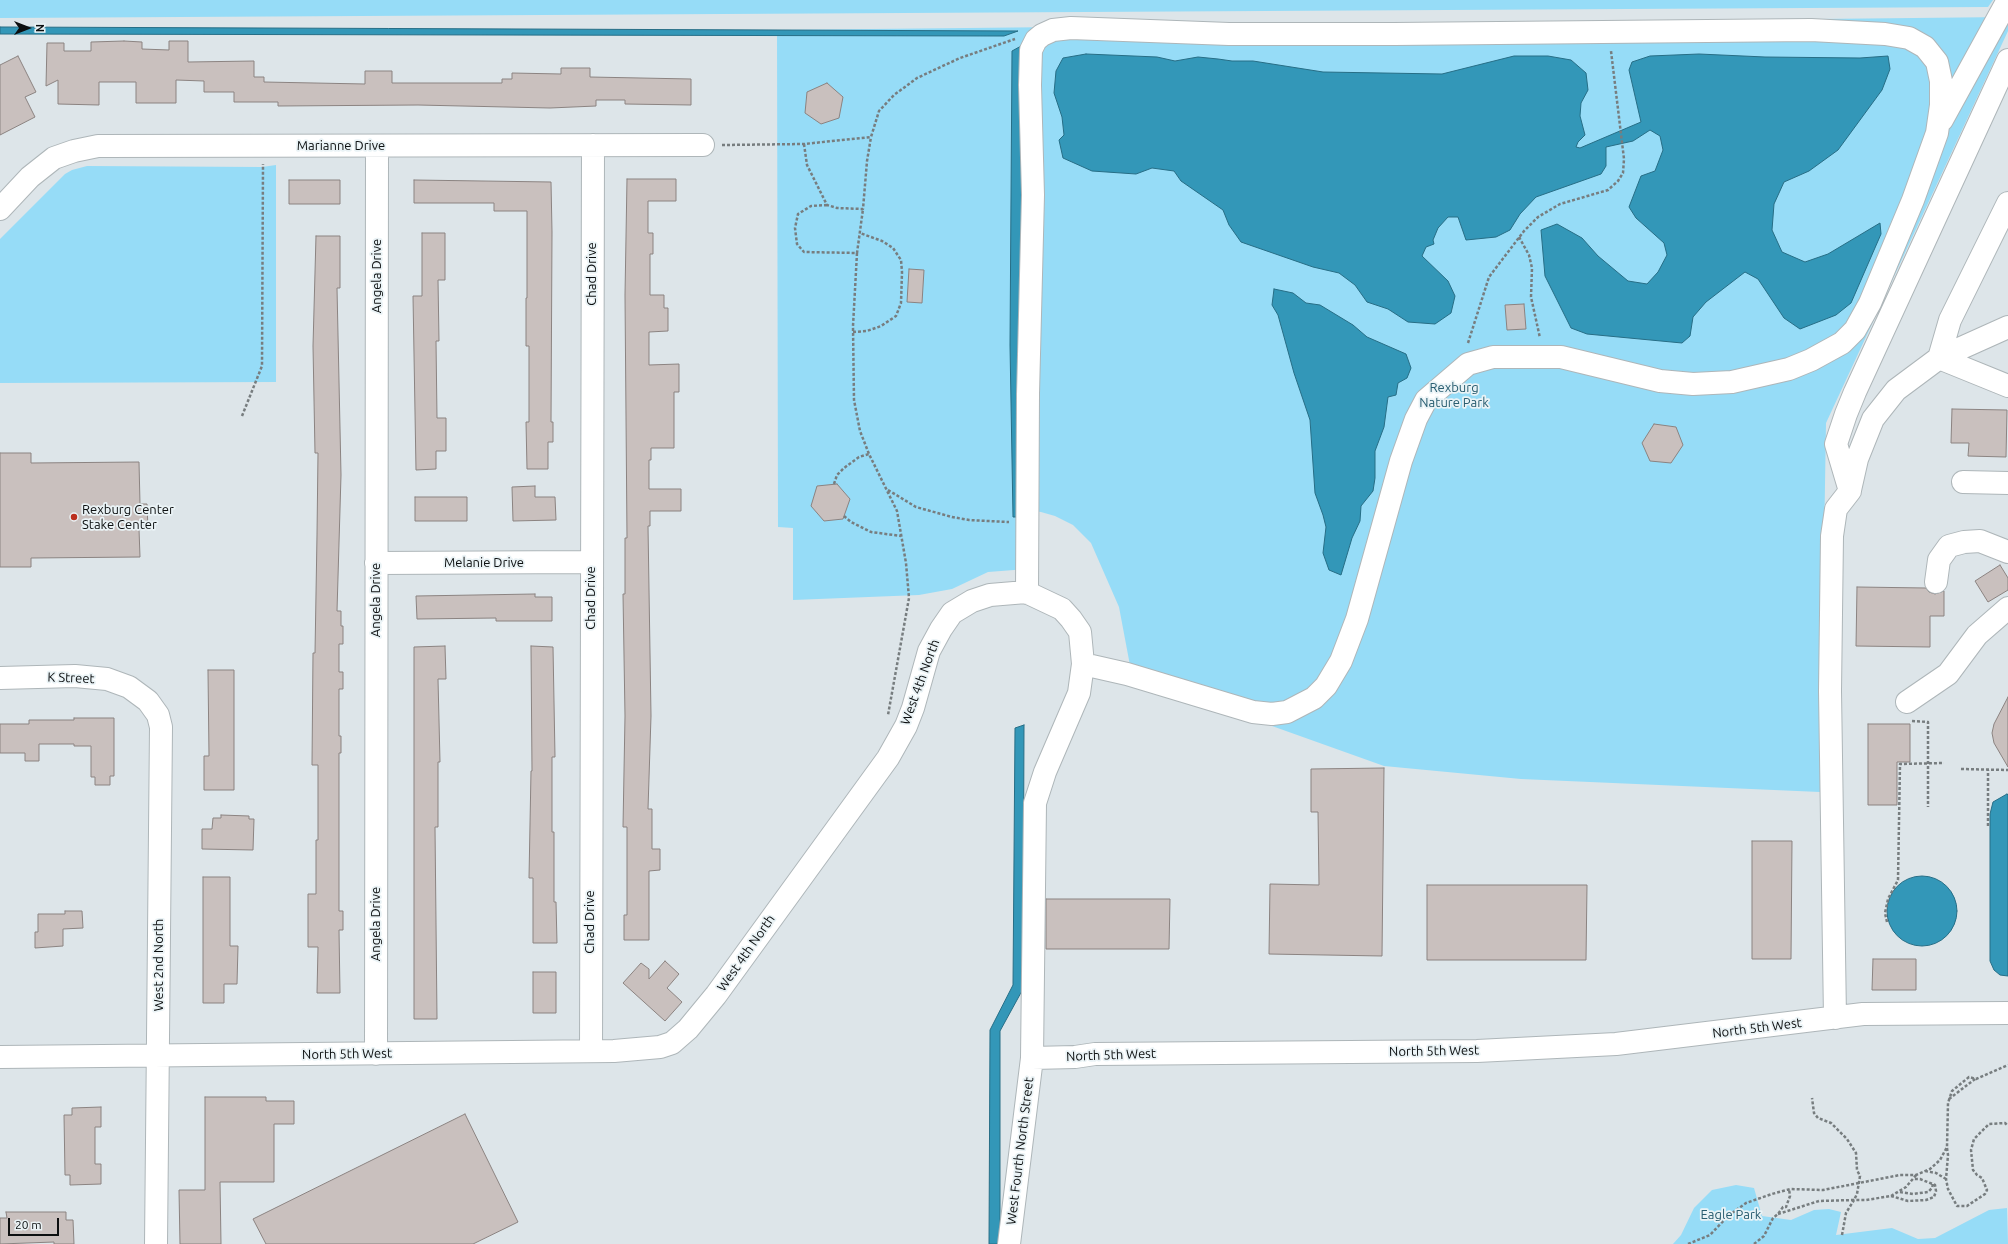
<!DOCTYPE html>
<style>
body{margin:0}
#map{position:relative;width:2008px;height:1244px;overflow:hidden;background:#dde5e9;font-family:Ubuntu,sans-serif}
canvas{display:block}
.north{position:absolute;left:8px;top:8px;width:40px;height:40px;-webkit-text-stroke:3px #eaf3f6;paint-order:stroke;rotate:90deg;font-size:11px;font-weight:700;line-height:16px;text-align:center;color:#0c0f10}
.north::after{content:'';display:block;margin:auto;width:14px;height:18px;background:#0c0f10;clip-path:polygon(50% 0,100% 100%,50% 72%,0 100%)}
.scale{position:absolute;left:8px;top:1218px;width:51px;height:18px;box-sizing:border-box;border:2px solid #0c0f10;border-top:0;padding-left:5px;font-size:12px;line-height:14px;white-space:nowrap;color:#0c0f10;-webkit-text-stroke:3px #eaf3f6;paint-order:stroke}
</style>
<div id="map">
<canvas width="2008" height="1244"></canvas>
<div class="north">N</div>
<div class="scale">20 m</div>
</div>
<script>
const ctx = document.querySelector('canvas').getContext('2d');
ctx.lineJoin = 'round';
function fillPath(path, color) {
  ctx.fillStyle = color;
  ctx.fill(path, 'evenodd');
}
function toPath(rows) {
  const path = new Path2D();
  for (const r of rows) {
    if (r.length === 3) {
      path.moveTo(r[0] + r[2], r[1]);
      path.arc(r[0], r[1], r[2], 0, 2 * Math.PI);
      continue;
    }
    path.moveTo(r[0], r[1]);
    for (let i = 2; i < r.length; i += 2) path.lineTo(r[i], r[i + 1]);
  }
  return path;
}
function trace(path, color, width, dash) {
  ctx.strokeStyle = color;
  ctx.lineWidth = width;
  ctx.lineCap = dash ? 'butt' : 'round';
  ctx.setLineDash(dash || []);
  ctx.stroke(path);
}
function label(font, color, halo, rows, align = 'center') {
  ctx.font = font + ' Ubuntu,sans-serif';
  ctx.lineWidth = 3.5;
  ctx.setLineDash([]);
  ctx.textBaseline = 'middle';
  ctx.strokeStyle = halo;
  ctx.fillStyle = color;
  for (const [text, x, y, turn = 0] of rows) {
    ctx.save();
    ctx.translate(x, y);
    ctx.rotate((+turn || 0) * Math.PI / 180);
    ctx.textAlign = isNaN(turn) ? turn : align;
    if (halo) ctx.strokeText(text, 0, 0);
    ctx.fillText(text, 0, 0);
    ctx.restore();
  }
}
const green = toPath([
 [0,0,1993,0,1988,7,0,18],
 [2008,17,2008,31,1826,423,1820,792,1521,779,1384,766,1132,676,1119,607,1091,543,1073,525,1055,516,1041,512,1027,510,1027,569,988,572,952,589,919,595,793,600,793,528,778,527,777,30],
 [276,165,276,382,0,383,0,239,65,174,72,170,87,166,262,167],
 [1736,1185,1754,1188,1762,1216,1791,1220,1814,1210,1829,1209,1841,1212,1836,1235,1892,1228,1918,1239,1935,1238,1989,1210,2007,1208,2008,1244,1673,1244,1681,1235,1694,1208,1712,1190]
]);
const water = toPath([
 [0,27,777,30,1018,31,1004,36,0,34,0,27],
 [1023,45,1023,517,1013,517,1010,345,1012,51,1023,45],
 [1086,54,1157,57,1175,61,1198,57,1218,59,1232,61,1253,61,1323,72,1442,74,1514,56,1548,56,1571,60,1586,73,1588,90,1581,103,1580,116,1585,135,1578,142,1576,147,1580,148,1641,122,1629,70,1632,62,1650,56,1699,54,1765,57,1860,58,1888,56,1890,69,1882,90,1838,150,1809,171,1784,182,1774,204,1772,230,1782,252,1805,262,1828,254,1880,223,1881,234,1851,303,1836,315,1800,329,1784,318,1758,279,1745,272,1706,302,1693,317,1690,336,1682,343,1587,334,1571,328,1545,276,1541,230,1557,224,1582,238,1598,256,1628,281,1647,284,1658,272,1667,255,1664,243,1636,218,1629,207,1641,176,1655,171,1663,150,1660,136,1650,130,1633,141,1606,147,1606,166,1601,174,1536,197,1520,214,1510,230,1496,237,1466,240,1458,217,1448,217,1438,228,1433,240,1434,244,1426,247,1422,256,1448,281,1455,296,1451,313,1435,324,1408,322,1388,309,1367,302,1355,285,1339,273,1313,267,1241,242,1229,225,1223,210,1181,181,1174,171,1152,168,1136,174,1092,171,1063,158,1059,140,1064,135,1062,117,1054,93,1056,71,1063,58,1086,54],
 [1274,289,1293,293,1306,303,1320,305,1353,325,1367,337,1406,354,1411,368,1407,378,1398,383,1396,395,1388,397,1384,427,1375,451,1375,478,1373,491,1361,506,1360,521,1352,538,1341,575,1329,570,1323,553,1326,527,1323,515,1315,493,1310,420,1294,373,1278,315,1272,305,1274,289],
 [1024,725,1023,989,1000,1031,1000,1244,989,1244,990,1030,1013,985,1015,728,1024,725],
 [2007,794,2008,795,2008,976,2000,975,1994,970,1990,961,1990,814,1993,802,2007,794],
 [1922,911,35]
]);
const building = toPath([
 [124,41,142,42,142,49,169,50,169,41,188,41,188,62,254,61,254,77,264,77,264,82,365,84,365,71,392,71,392,83,502,83,502,79,512,79,512,73,561,74,561,68,590,68,590,77,691,79,691,105,625,104,625,100,596,100,596,106,550,108,418,105,278,106,278,102,234,102,234,92,204,92,204,81,176,80,176,103,136,103,136,82,99,82,99,105,58,104,58,80,46,86,47,43,64,43,64,51,91,51,91,42,124,41],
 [18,56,36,92,25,97,35,117,0,135,0,65,18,56],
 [827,83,843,97,839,118,821,124,805,113,807,92,827,83],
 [627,179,676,179,676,201,648,201,648,233,653,233,653,254,650,254,650,295,664,295,664,308,668,308,668,331,649,332,649,365,679,364,679,392,674,392,674,448,651,448,651,460,649,460,649,489,681,489,681,511,650,511,650,526,648,526,651,716,648,809,652,809,652,849,660,849,660,870,649,871,649,940,624,940,624,915,627,915,627,827,623,827,625,716,623,594,625,594,625,538,627,538,625,295,627,179],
 [289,180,340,180,340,204,289,204,289,180],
 [414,180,551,182,552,232,551,422,553,422,553,442,548,442,548,469,527,469,526,422,529,422,529,346,526,346,526,298,527,298,527,211,494,211,494,203,414,203,414,180],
 [422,233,445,233,445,280,438,280,439,341,436,341,437,418,446,418,446,451,436,451,436,469,416,470,413,296,422,296,422,233],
 [316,236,340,236,340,288,337,288,341,475,337,611,341,611,341,626,343,626,343,644,339,644,339,672,343,672,343,689,339,689,339,736,341,736,341,753,339,753,339,911,343,911,343,930,339,930,340,993,317,993,318,947,308,947,308,894,316,894,316,840,318,840,318,765,312,765,313,653,315,653,317,535,318,453,315,453,313,346,316,236],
 [909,269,924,270,922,303,907,302,909,269],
 [1524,304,1526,329,1507,330,1505,305,1524,304],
 [1952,409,2007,410,2006,457,1968,456,1969,443,1951,443,1952,409],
 [1654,424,1676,427,1683,445,1671,463,1650,461,1642,443,1654,424],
 [0,453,31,453,31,463,139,462,140,504,147,504,148,529,139,529,140,557,31,558,31,567,0,567,0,453],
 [837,484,850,499,843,519,824,521,811,506,817,486,837,484],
 [535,486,535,497,555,497,556,520,513,521,512,487,535,486],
 [415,497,467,497,467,521,415,521,415,497],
 [2000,565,2008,578,2008,590,1988,602,1975,581,2000,565],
 [1857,587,1926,588,1929,592,1935,594,1944,591,1944,616,1930,616,1930,647,1856,646,1857,587],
 [535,594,535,597,552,597,552,621,496,621,496,618,417,619,416,596,535,594],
 [445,646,446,679,438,679,440,762,438,762,438,827,435,827,437,1019,414,1019,414,647,445,646],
 [531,646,553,647,555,757,552,757,552,832,554,832,554,902,556,902,557,943,533,943,533,878,529,878,531,771,532,771,531,646],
 [208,670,234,670,234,790,204,790,204,756,209,756,208,670],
 [2008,697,2008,767,1994,743,1992,733,1994,724,2008,697],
 [74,718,114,718,114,776,110,776,110,785,95,785,95,777,91,777,91,746,74,746,74,744,39,744,39,761,25,761,25,753,0,753,0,724,29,724,29,720,74,720,74,718],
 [1868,724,1910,724,1910,762,1897,762,1897,805,1868,805,1868,724],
 [1384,768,1382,956,1269,954,1270,884,1319,885,1318,812,1311,812,1311,769,1384,768],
 [221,815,249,816,249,819,254,819,253,850,202,849,202,829,212,829,213,818,221,818,221,815],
 [1752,841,1792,841,1791,959,1752,959,1752,841],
 [203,877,230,877,230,946,238,946,237,984,224,984,224,1003,203,1003,203,877],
 [1427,885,1587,885,1586,960,1427,960,1427,885],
 [1046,899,1170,899,1169,949,1046,949,1046,899],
 [65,911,82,911,83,928,63,929,63,946,35,948,35,932,38,932,38,914,65,914,65,911],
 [1873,959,1916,959,1916,990,1872,990,1873,959],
 [665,961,679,974,667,988,682,1002,665,1021,623,983,641,963,649,969,649,979,665,961],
 [533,972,556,972,556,1013,533,1013,533,972],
 [205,1097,266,1097,266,1101,294,1101,294,1124,274,1124,274,1182,220,1182,221,1244,180,1244,179,1190,205,1190,205,1097],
 [101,1107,101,1127,95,1127,95,1164,101,1164,101,1184,70,1185,70,1175,65,1175,64,1115,72,1115,72,1108,101,1107],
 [465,1114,518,1222,473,1244,266,1244,253,1219,465,1114],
 [6,1212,66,1212,66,1220,73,1220,74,1244,54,1244,54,1242,0,1244,0,1218,7,1218,6,1212]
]);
const path = toPath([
 [804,144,807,165,827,205,837,208,863,209,867,161,871,137],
 [722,145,804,144,871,137,879,111,894,95,917,78,960,58,1015,39],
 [827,205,811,206,798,214,795,228,797,244,804,252,857,253,863,209],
 [1519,237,1529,255,1532,268,1531,297,1540,338],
 [857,253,853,326,854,400,860,431,869,454,897,511,906,563,909,598,888,715],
 [853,332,867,331,881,326,896,316,901,303,902,272,901,260,893,248,882,241,860,233],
 [1468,343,1489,277,1524,231,1538,217,1560,204,1608,190,1618,181,1623,173,1624,159,1611,51],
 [242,416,262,366,263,164],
 [834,484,837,475,844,468,859,457,869,454],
 [888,490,916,507,952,517,969,520,1009,522],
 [844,516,851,522,871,532,901,536],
 [1912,721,1928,722,1928,807],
 [1961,769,2008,770],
 [1988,826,1988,770],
 [1887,922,1885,913,1888,899,1898,880,1900,764,1944,763],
 [1949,1099,1975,1079],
 [1947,1148,1948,1155,1946,1179,1948,1189,1957,1206,1967,1206,1985,1194,1987,1190,1982,1178,1977,1175,1973,1170,1971,1150,1974,1139,1989,1124,2005,1123,2008,1126],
 [1925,1171,1936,1173,1946,1179],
 [1900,1192,1913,1194,1928,1192,1932,1188,1933,1184],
 [1891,1196,1908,1201,1926,1200,1934,1197,1936,1191,1935,1185,1920,1179,1914,1179],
 [1778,1214,1819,1201,1854,1200,1857,1194,1860,1176,1857,1170,1856,1153,1847,1139,1831,1123,1818,1118,1814,1113,1812,1098],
 [1842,1235,1846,1213,1854,1200,1866,1200,1891,1196,1906,1187,1917,1174],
 [1688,1244,1710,1235,1728,1216,1746,1203,1772,1194,1790,1189,1823,1190,1900,1175,1916,1175,1930,1169,1940,1160,1947,1147,1948,1103,1952,1091,1969,1077,1976,1079,2008,1065],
 [1754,1244,1764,1236,1773,1218,1778,1214,1783,1207,1786,1207,1790,1196,1789,1189]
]);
const minor = toPath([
 [1942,120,2008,0],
 [0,209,30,177,54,158,74,151,98,146,703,145],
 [1939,358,2008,327],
 [1939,358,2008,386],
 [1963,482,2008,483],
 [1850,490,1857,459,1873,419,1896,390,1939,358,1950,320,2008,203],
 [376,563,591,562],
 [1936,582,1939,560,1949,546,1964,542,1980,541,2008,552],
 [1027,593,1028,394,1033,195,1030,85,1031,50,1036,40,1042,35,1053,30,1071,28,1229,34,1394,34,1811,30,1885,34,1909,38,1925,47,1937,62,1941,81,1941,105,1937,133,1913,200,1870,303,1855,330,1842,343,1811,360,1789,369,1732,382,1693,384,1660,381,1561,357,1493,357,1468,364,1426,400,1416,419,1401,461,1357,619,1341,661,1326,686,1314,698,1287,712,1272,714,1253,712,1127,674,1083,664],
 [0,678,75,676,107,679,129,687,148,701,158,715,161,727,156,1244],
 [1907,702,1948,674,1977,635,2008,608],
 [1835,1018,1830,691,1832,536,1836,509,1850,491,1836,444,1846,414,1855,392,2008,60],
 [591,1051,593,145],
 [376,1054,377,146],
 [0,1057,614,1051,660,1047,672,1043,688,1029,716,995,888,758,906,726,913,708,929,651,941,629,952,613,972,601,990,595,1026,592,1062,609,1071,619,1080,632,1083,664,1079,693,1045,772,1035,803,1032,1058,1009,1244],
 [1032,1058,1075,1057,1095,1054,1477,1051,1616,1044,1863,1014,2008,1013]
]);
const markers = [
 [74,517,4,"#bb2e1e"]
];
const streetNames = [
 ["Marianne Drive",341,146],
 ["Chad Drive",592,274,-90],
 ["Angela Drive",377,276,-90],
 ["Melanie Drive",484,563],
 ["Chad Drive",591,598,-90],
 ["Angela Drive",376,600,-90],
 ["K Street",71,678,2],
 ["West 4th North",920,682,-70],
 ["Chad Drive",590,922,-90],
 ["Angela Drive",376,924,-90],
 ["West 4th North",746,953,-55],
 ["West 2nd North",159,965,-90],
 ["North 5th West",1757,1028,-7],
 ["North 5th West",1434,1051,-1],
 ["North 5th West",347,1054,-1],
 ["North 5th West",1111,1055,-2],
 ["West Fourth North Street",1020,1151,-83]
];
const parkNames = [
 ["Rexburg",1454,388],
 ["Nature Park",1454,403],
 ["Eagle Park",1731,1215]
];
const poiNames = [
 ["Rexburg Center",82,510],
 ["Stake Center",82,525]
];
fillPath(green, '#96dcf7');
fillPath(water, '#3397b8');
trace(water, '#276e86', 1);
fillPath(building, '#c9c0be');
trace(building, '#8b8381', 1);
trace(minor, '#aeb6b9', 24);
trace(path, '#777d7f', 2.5, [3, 2]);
trace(minor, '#fff', 22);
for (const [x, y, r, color] of markers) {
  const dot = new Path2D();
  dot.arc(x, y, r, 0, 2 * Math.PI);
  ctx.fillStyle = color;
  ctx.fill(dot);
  trace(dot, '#eaf3f6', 1.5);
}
label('13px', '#0c0f10', '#eaf3f6', streetNames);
label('13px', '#295d70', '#eaf3f6', parkNames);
label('13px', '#0c0f10', '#eaf3f6', poiNames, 'left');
</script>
